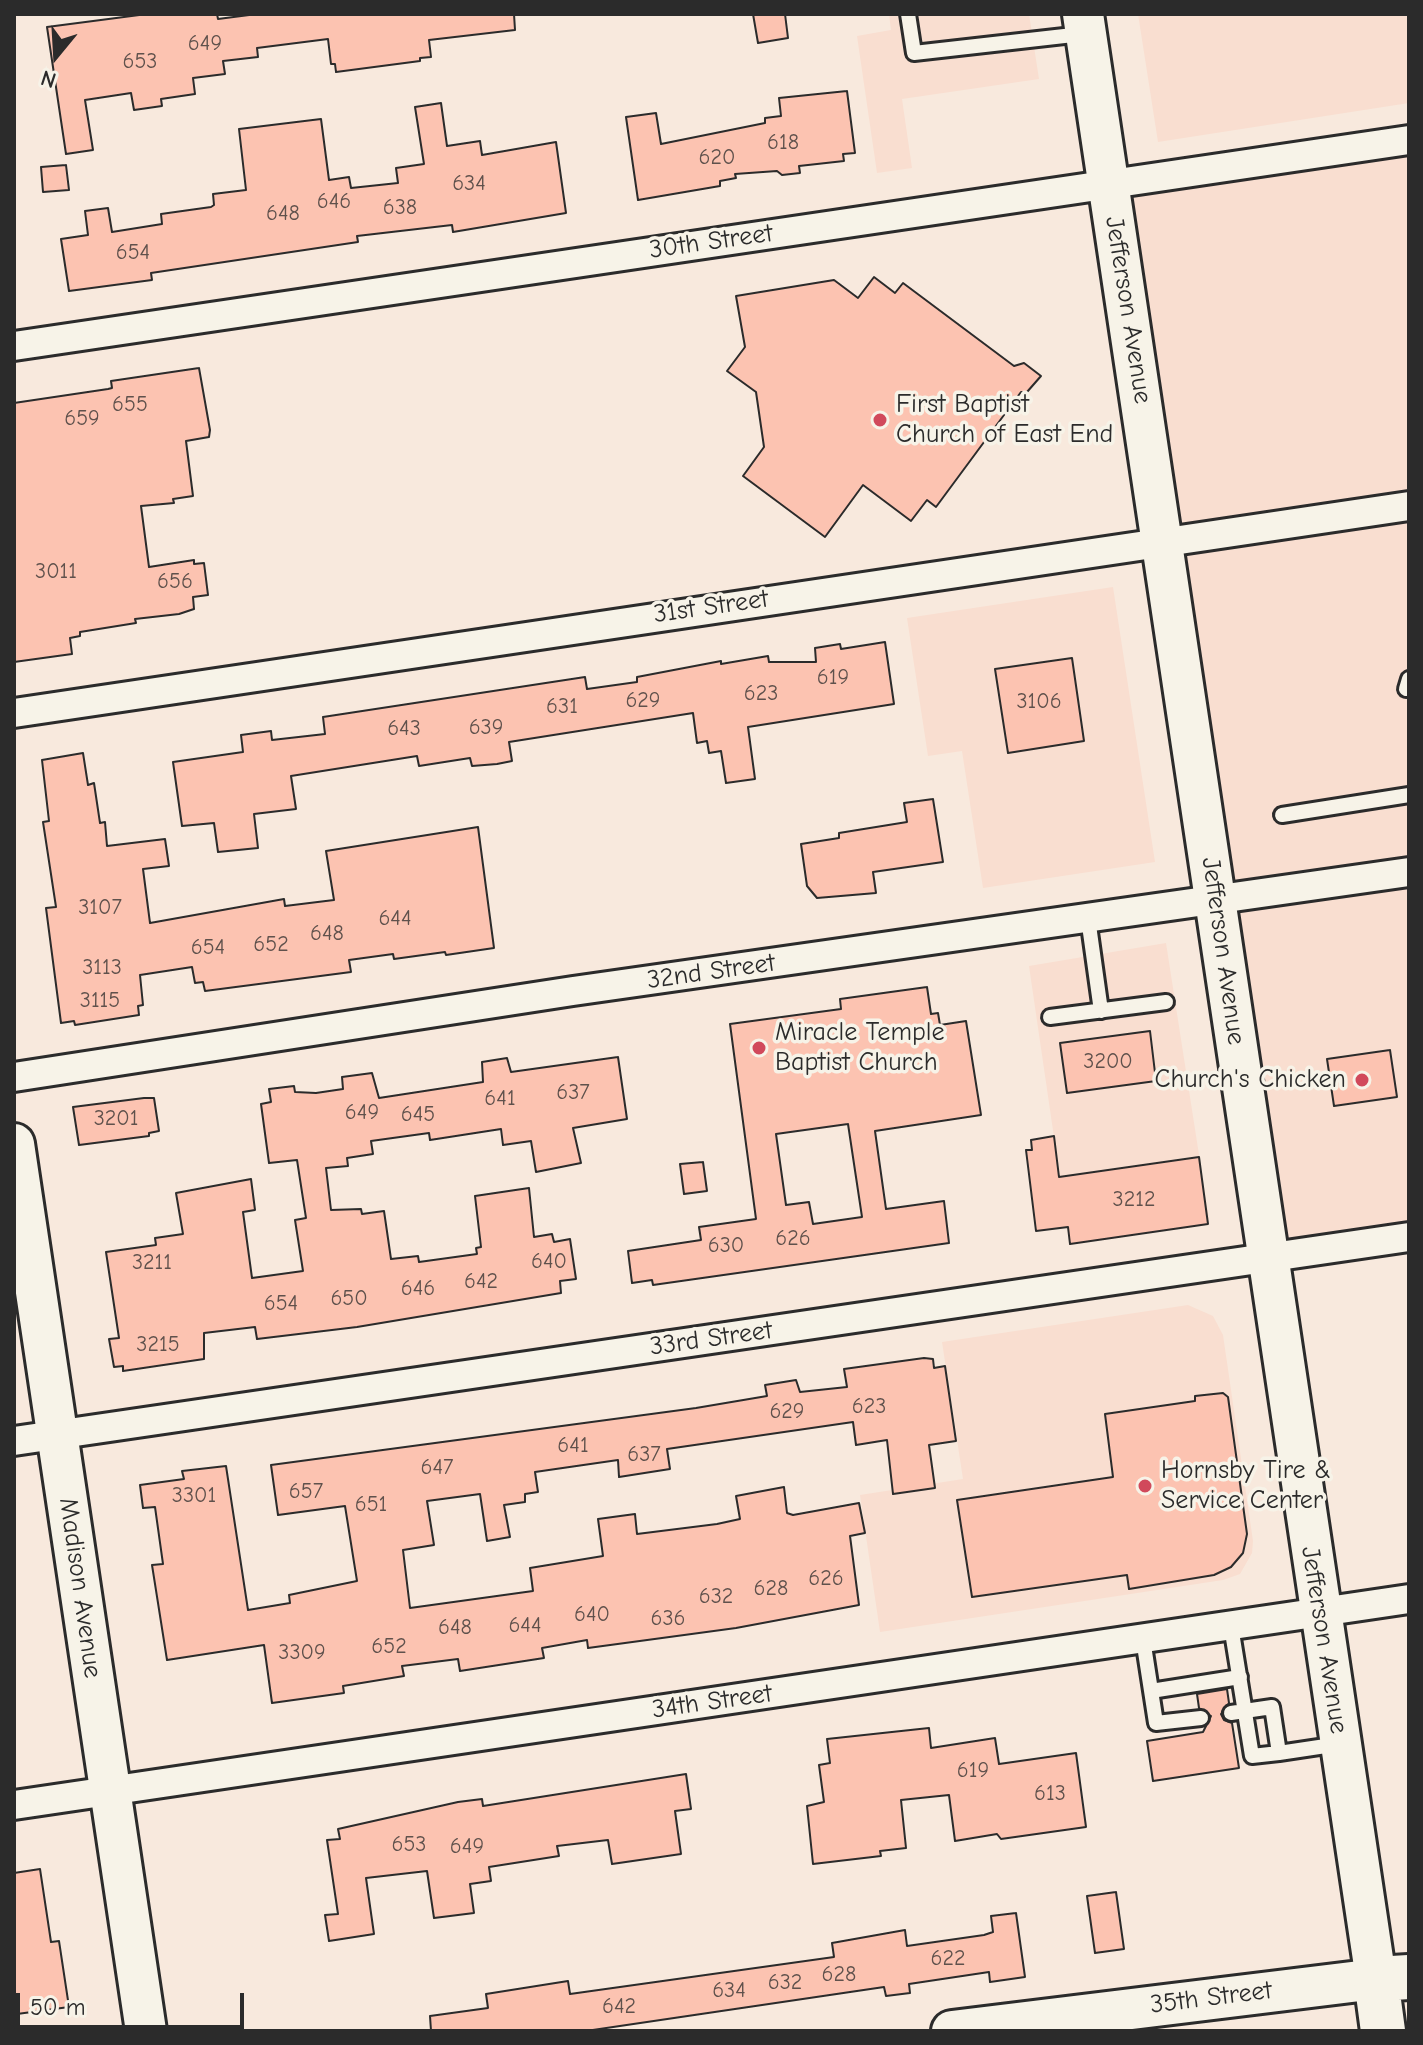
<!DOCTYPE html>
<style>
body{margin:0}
#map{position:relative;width:1423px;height:2045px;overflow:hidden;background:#f8e9dd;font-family:"Comic Neue",sans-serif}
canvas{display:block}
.frame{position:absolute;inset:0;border:16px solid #2b2b2b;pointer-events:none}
.north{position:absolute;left:16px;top:16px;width:80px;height:80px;-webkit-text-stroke:6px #f7f3e8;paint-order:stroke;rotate:198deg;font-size:22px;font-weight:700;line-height:32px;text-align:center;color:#2b2b2b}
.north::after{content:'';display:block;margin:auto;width:28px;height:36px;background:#2b2b2b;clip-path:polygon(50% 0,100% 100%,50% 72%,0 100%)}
.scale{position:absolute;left:16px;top:1993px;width:228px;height:36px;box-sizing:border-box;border:4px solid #2b2b2b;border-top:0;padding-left:10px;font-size:24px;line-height:28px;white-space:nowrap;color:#2b2b2b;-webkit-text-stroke:6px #f7f3e8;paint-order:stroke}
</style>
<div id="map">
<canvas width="1423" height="2045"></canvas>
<div class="frame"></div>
<div class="north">N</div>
<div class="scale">50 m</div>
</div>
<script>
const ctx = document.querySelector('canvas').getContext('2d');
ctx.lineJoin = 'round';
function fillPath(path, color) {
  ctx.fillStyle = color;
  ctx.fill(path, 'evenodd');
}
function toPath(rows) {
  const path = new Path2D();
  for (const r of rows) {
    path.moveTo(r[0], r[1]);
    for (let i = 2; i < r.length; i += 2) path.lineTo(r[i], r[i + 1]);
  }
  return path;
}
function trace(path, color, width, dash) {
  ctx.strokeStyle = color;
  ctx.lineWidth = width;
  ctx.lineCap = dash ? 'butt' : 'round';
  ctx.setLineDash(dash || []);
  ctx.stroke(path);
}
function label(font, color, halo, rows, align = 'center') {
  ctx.font = font + ' "Comic Neue",sans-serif';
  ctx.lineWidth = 7;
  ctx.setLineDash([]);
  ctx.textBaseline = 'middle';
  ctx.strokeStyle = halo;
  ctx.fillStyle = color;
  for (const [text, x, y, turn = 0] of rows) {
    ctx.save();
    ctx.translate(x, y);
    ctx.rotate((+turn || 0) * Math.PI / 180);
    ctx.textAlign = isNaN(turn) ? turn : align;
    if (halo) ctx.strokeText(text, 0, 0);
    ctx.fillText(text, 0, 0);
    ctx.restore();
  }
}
const built = toPath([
 [889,14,1029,14,1039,79,902,99,912,168,877,173,857,36,891,30],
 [1138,14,1409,14,1409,103,1158,142],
 [1409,141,1409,1236,1267,1256,1110,185],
 [1113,587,1155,862,983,888,962,751,928,756,907,618],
 [1166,943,1209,1219,1069,1240,1029,966],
 [1188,1305,1213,1316,1223,1335,1253,1541,1252,1553,1240,1574,1223,1580,880,1632,860,1495,963,1479,942,1342]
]);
const building = toPath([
 [147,14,217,14,218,19,257,14,514,14,515,30,429,40,431,57,420,58,420,61,336,72,335,64,331,64,328,39,257,48,258,57,223,61,225,74,193,78,195,94,161,99,162,106,134,110,131,93,85,100,93,150,66,154,47,27,147,14],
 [753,14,785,14,788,38,758,43,753,14],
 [847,91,855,153,843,154,844,161,799,166,800,173,782,175,777,171,735,174,736,178,720,181,720,186,638,200,626,117,656,113,661,144,765,123,765,118,781,116,779,98,847,91],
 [441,103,447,146,480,141,482,155,556,142,566,213,453,232,452,225,357,236,358,242,151,273,152,280,69,291,61,239,88,235,85,211,108,208,112,232,162,224,161,214,211,207,214,205,213,194,246,190,239,129,321,119,329,180,349,177,351,188,398,183,396,168,424,164,415,107,441,103],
 [66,165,69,190,43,192,41,167,66,165],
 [874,277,895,293,903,283,1014,366,1024,363,1041,376,1027,392,1021,392,936,507,927,500,911,521,863,485,825,537,743,476,764,447,756,392,727,371,745,347,736,296,834,280,858,298,874,277],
 [199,368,210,430,209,437,186,441,193,496,173,499,174,503,141,506,149,567,194,560,194,564,204,563,208,595,193,597,194,609,179,614,135,619,136,623,80,632,80,636,70,638,72,654,14,662,14,403,108,389,112,388,111,381,199,368],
 [885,642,894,704,748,727,755,779,726,783,721,751,709,753,707,741,697,743,693,713,509,742,512,761,497,764,472,766,470,758,419,766,417,756,291,776,296,809,254,814,258,848,218,852,214,823,182,826,173,762,243,752,241,735,271,731,272,740,325,734,323,717,585,677,587,689,637,682,637,677,721,661,721,664,768,656,769,662,816,662,815,648,840,644,841,649,885,642],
 [1072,658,1084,741,1008,753,995,669,1072,658],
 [83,753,88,785,94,783,100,823,105,822,107,846,165,839,169,866,143,869,150,923,284,899,285,906,334,900,326,851,478,827,494,948,446,955,445,952,394,959,393,954,349,960,351,972,205,991,203,982,195,983,192,967,140,975,143,1005,138,1006,139,1015,75,1025,74,1021,61,1023,46,908,56,907,43,822,49,821,42,760,83,753],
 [933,799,943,862,873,872,876,893,817,898,807,886,801,844,839,838,839,833,907,822,904,803,933,799],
 [927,987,931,1014,938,1013,940,1025,966,1021,981,1115,875,1131,886,1209,944,1201,949,1243,653,1285,652,1280,632,1283,628,1251,701,1240,699,1227,756,1219,730,1024,841,1009,840,999,927,987],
 [848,1124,862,1217,813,1224,809,1202,786,1205,776,1134,848,1124],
 [1150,1031,1156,1081,1067,1093,1060,1043,1150,1031],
 [1390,1050,1397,1097,1334,1106,1327,1059,1390,1050],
 [618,1057,627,1119,573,1128,581,1163,536,1172,531,1141,503,1145,501,1129,430,1140,429,1133,371,1141,373,1154,347,1158,348,1166,326,1168,331,1210,361,1209,362,1214,384,1211,391,1259,418,1256,419,1262,477,1254,476,1248,481,1247,475,1196,529,1188,534,1237,552,1234,554,1242,570,1239,576,1279,560,1281,561,1293,357,1327,257,1339,255,1327,204,1333,204,1359,123,1371,123,1366,114,1367,109,1339,119,1338,106,1252,156,1245,155,1238,183,1234,176,1193,251,1179,255,1210,243,1212,252,1278,303,1271,295,1220,306,1218,297,1160,269,1163,261,1104,271,1102,269,1089,294,1086,295,1092,316,1093,343,1089,342,1077,372,1073,379,1098,483,1082,482,1062,507,1058,511,1072,618,1057],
 [144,1098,154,1098,159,1131,149,1133,149,1136,79,1145,73,1107,144,1098],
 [1054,1136,1059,1177,1199,1157,1208,1224,1070,1244,1068,1227,1036,1231,1026,1150,1032,1150,1031,1140,1054,1136],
 [703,1162,707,1191,684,1194,680,1164,703,1162],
 [924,1358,933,1359,934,1368,945,1366,956,1441,929,1445,935,1488,893,1494,887,1440,856,1445,853,1422,667,1449,670,1469,619,1477,618,1460,535,1472,538,1492,525,1494,525,1502,504,1505,510,1537,487,1541,480,1494,427,1501,434,1545,403,1550,410,1608,533,1591,530,1568,603,1556,598,1519,635,1514,637,1534,717,1524,740,1519,736,1496,784,1487,787,1513,793,1515,859,1503,865,1533,850,1536,859,1605,736,1628,588,1648,587,1640,542,1648,544,1658,460,1671,458,1659,402,1666,404,1676,343,1686,344,1693,272,1703,264,1645,167,1660,152,1565,163,1564,155,1507,143,1508,140,1485,184,1479,182,1471,226,1466,248,1610,290,1603,289,1595,357,1581,345,1506,278,1515,271,1465,696,1408,767,1396,765,1385,796,1380,800,1392,847,1387,844,1369,924,1358],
 [1223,1393,1228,1397,1247,1534,1243,1553,1231,1567,1214,1575,1129,1589,1127,1575,972,1597,957,1500,1113,1477,1105,1414,1195,1401,1195,1396,1223,1393],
 [1227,1689,1229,1703,1221,1714,1224,1720,1232,1723,1239,1768,1153,1781,1147,1741,1203,1732,1211,1716,1199,1708,1197,1694,1227,1689],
 [929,1728,931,1748,995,1738,999,1764,1076,1753,1086,1827,1001,1839,997,1834,955,1841,949,1795,901,1800,906,1848,880,1851,881,1856,813,1864,807,1806,824,1802,819,1765,830,1763,827,1739,929,1728],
 [686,1774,691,1809,675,1811,681,1854,612,1864,608,1840,557,1846,559,1856,489,1867,491,1881,470,1884,474,1913,434,1918,427,1871,366,1878,374,1934,329,1941,325,1915,338,1914,327,1840,340,1839,338,1829,458,1802,482,1799,483,1806,686,1774],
 [40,1869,51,1942,59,1941,69,2007,17,2014,14,1992,14,1873,40,1869],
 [1116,1892,1124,1949,1095,1953,1087,1896,1116,1892],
 [1016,1913,1025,1977,990,1982,989,1972,909,1984,910,1993,886,1996,884,1987,586,2031,431,2031,430,2016,488,2008,486,1994,568,1981,570,1994,834,1957,832,1943,905,1930,907,1946,984,1935,993,1932,991,1916,1016,1913]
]);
const lane = toPath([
 [908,14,914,53,1082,34],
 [1406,689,1409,679],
 [1282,815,1409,795],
 [1088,918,1101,1011],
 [1050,1017,1166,1002],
 [1231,1626,1252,1756,1279,1753],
 [1143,1639,1156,1723,1201,1718],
 [1151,1691,1240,1677],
 [1231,1713,1272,1707,1279,1753,1339,1744]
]);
const street = toPath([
 [14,346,1409,140],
 [14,713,1409,506],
 [14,1077,573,991,1409,872],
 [14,1441,1409,1237],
 [14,1805,1409,1599]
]);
const secondary = toPath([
 [14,1144,146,2031],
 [952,2031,1376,1979,1083,14]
]);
const primary = toPath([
 [1383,2031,1376,1979,1409,1977]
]);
const markers = [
 [880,420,8,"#d1495b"],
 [759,1048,8,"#d1495b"],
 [1362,1080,8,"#d1495b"],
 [1145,1486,8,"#d1495b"]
];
const numberNames = [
 ["649",205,44],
 ["653",140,62],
 ["618",783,143],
 ["620",717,158],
 ["634",469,184],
 ["646",334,202],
 ["638",400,208],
 ["648",283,214],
 ["654",133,253],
 ["655",130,405],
 ["659",82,419],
 ["3011",56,572],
 ["656",175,582],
 ["619",833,678],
 ["623",761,694],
 ["629",643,701],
 ["3106",1039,702],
 ["631",562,707],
 ["639",486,728],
 ["643",404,729],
 ["3107",100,908],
 ["644",395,919],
 ["648",327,934],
 ["652",271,945],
 ["654",208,948],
 ["3113",102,968],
 ["3115",100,1001],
 ["3200",1108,1062],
 ["637",573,1093],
 ["641",500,1099],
 ["649",362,1113],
 ["645",418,1115],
 ["3201",116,1119],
 ["3212",1134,1200],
 ["626",793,1239],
 ["630",726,1246],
 ["640",549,1262],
 ["3211",152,1263],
 ["642",481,1282],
 ["646",418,1289],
 ["650",349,1299],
 ["654",281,1304],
 ["3215",158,1345],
 ["623",869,1407],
 ["629",787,1412],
 ["641",573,1446],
 ["637",644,1455],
 ["647",437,1468],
 ["657",306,1492],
 ["3301",194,1496],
 ["651",371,1505],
 ["626",826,1579],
 ["628",771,1589],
 ["632",716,1597],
 ["640",592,1615],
 ["636",668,1619],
 ["644",525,1626],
 ["648",455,1628],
 ["652",389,1647],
 ["3309",302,1653],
 ["619",973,1771],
 ["613",1050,1794],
 ["653",409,1845],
 ["649",467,1847],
 ["622",948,1959],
 ["628",839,1975],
 ["632",785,1983],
 ["634",729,1991],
 ["642",619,2007]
];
const streetNames = [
 ["30th Street",711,242,-8],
 ["Jefferson Avenue",1128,310,81],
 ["31st Street",711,607,-8],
 ["Jefferson Avenue",1223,951,82],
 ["32nd Street",711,972,-8],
 ["33rd Street",711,1339,-8],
 ["Madison Avenue",80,1588,82],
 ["Jefferson Avenue",1324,1640,81],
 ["34th Street",712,1702,-8],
 ["35th Street",1211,1998,-7]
];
const poiNames = [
 ["First Baptist",896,405],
 ["Church of East End",896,435],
 ["Miracle Temple",775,1033],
 ["Baptist Church",775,1063],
 ["Church's Chicken",1346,1080,"right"],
 ["Hornsby Tire &",1161,1471],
 ["Service Center",1161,1501]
];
fillPath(built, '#f9ded0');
fillPath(building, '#fcc3b1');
trace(building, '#2b2b2b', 2);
trace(lane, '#2b2b2b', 20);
trace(street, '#2b2b2b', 34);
trace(secondary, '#2b2b2b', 46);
trace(primary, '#2b2b2b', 50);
trace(lane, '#f7f3e8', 14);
trace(street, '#f7f3e8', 28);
trace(secondary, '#f7f3e8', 40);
trace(primary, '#f7f3e8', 44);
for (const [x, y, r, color] of markers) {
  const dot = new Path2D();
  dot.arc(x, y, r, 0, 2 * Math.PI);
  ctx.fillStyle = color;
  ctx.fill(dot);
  trace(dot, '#f7f3e8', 3);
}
label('22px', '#5f514c', null, numberNames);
label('26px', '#2b2b2b', '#f7f3e8', streetNames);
label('26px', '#2b2b2b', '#f7f3e8', poiNames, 'left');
</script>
